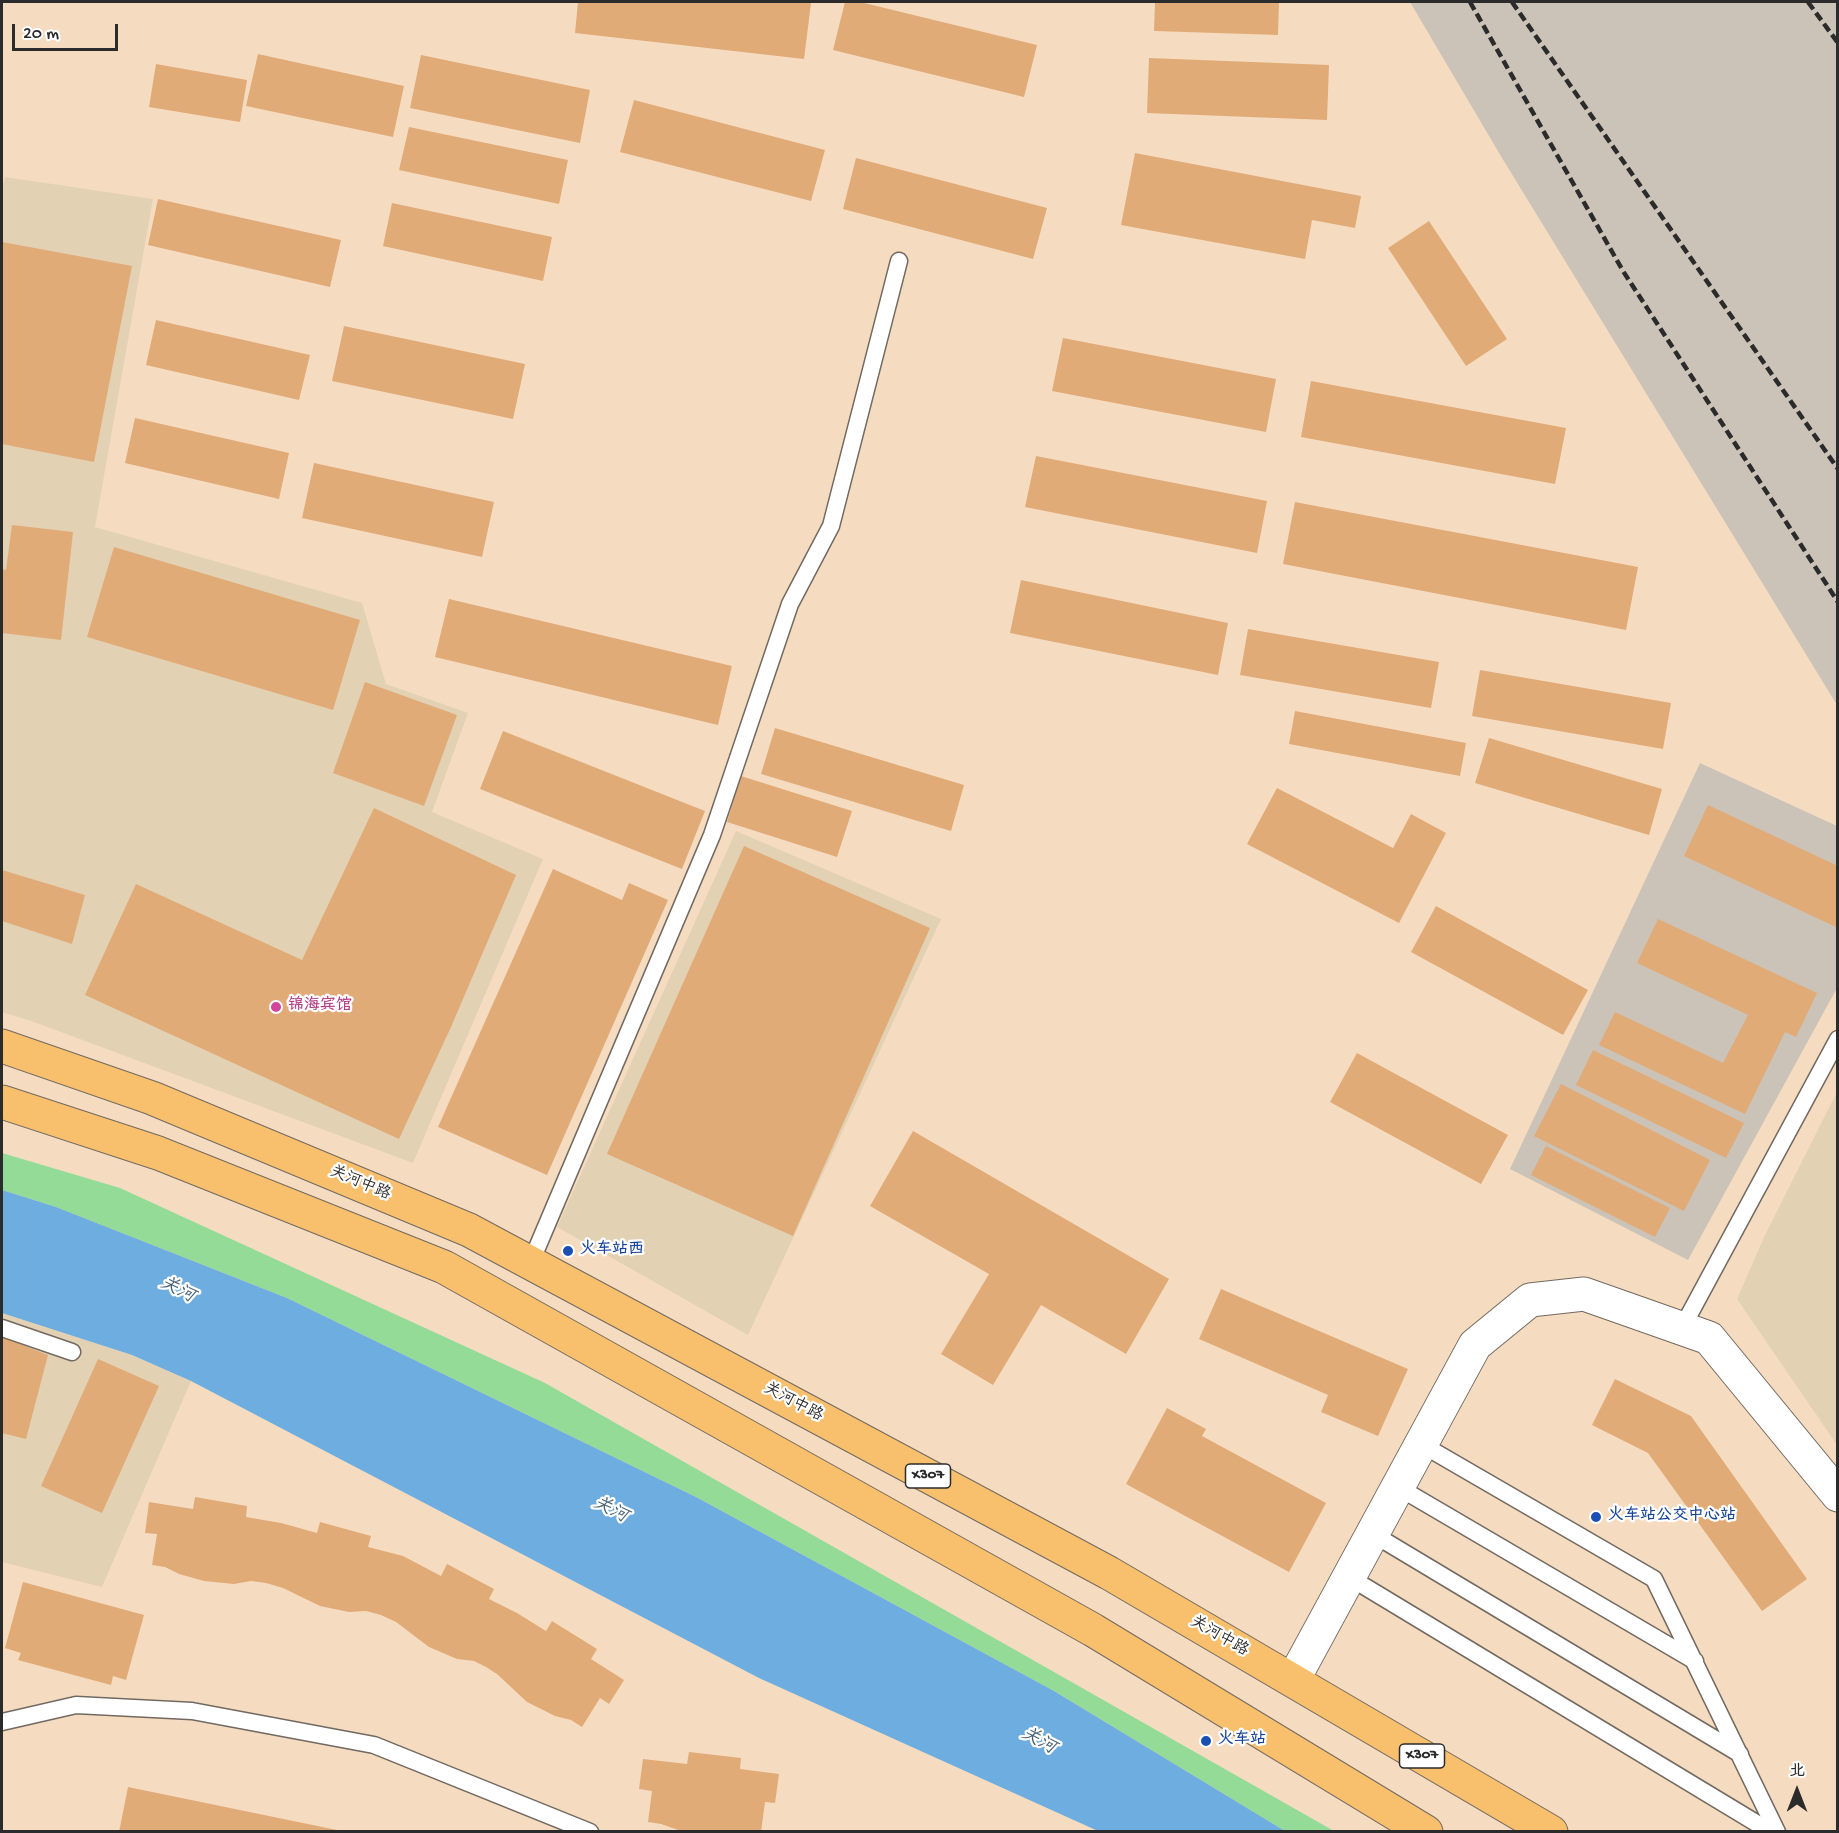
<!DOCTYPE html>
<meta charset="utf-8">
<style>
body{margin:0}
#map{position:relative;width:1839px;height:1833px;overflow:hidden;background:#f5dcc1;font-family:"Gochi Hand","LXGW WenKai TC",sans-serif}
canvas{display:block}
.frame{position:absolute;inset:0;border:3px solid #2b2b2b;pointer-events:none}
.north{position:absolute;left:1767px;top:1761px;width:60px;height:60px;-webkit-text-stroke:4px #fff;paint-order:stroke;rotate:0deg;font-size:16px;font-weight:700;line-height:24px;text-align:center;color:#2b2b2b}
.north::after{content:'';display:block;margin:auto;width:21px;height:27px;background:#2b2b2b;clip-path:polygon(50% 0,100% 100%,50% 72%,0 100%)}
.scale{position:absolute;left:12px;top:24px;width:106px;height:27px;box-sizing:border-box;border:3px solid #2b2b2b;border-top:0;padding-left:8px;font-size:18px;line-height:21px;white-space:nowrap;color:#2b2b2b;-webkit-text-stroke:4px #fff;paint-order:stroke}
</style>
<div id="map">
<canvas width="1839" height="1833"></canvas>
<div class="frame"></div>
<div class="north">北</div>
<div class="scale">20 m</div>
</div>
<script>
const ctx = document.querySelector('canvas').getContext('2d');
ctx.lineJoin = 'round';
function fillPath(path, color) {
  ctx.fillStyle = color;
  ctx.fill(path, 'evenodd');
}
function toPath(rows) {
  const path = new Path2D();
  for (const r of rows) {
    path.moveTo(r[0], r[1]);
    for (let i = 2; i < r.length; i += 2) path.lineTo(r[i], r[i + 1]);
  }
  return path;
}
function trace(path, color, width, dash) {
  ctx.strokeStyle = color;
  ctx.lineWidth = width;
  ctx.lineCap = dash ? 'butt' : 'round';
  ctx.setLineDash(dash || []);
  ctx.stroke(path);
}
function label(font, color, halo, rows, align = 'center') {
  ctx.font = font + ' "Gochi Hand","LXGW WenKai TC",sans-serif';
  ctx.lineWidth = 4.5;
  ctx.setLineDash([]);
  ctx.textBaseline = 'middle';
  ctx.strokeStyle = halo;
  ctx.fillStyle = color;
  for (const [text, x, y, turn = 0] of rows) {
    ctx.save();
    ctx.translate(x, y);
    ctx.rotate((+turn || 0) * Math.PI / 180);
    ctx.textAlign = isNaN(turn) ? turn : align;
    if (halo) ctx.strokeText(text, 0, 0);
    ctx.fillText(text, 0, 0);
    ctx.restore();
  }
}
const built = toPath([
 [5,177,153,199,95,527,362,603,386,684,468,713,432,812,543,859,413,1163,34,1022,2,1012,2,190],
 [736,831,941,919,748,1335,557,1227],
 [1837,1092,1837,1445,1737,1299,1766,1233],
 [2,1313,132,1355,191,1381,102,1587,2,1562]
]);
const industrial = toPath([
 [1410,2,1837,2,1837,705,1502,158],
 [1700,763,1837,826,1837,988,1688,1260,1510,1169]
]);
const green = toPath([
 [2,1153,120,1188,545,1383,1334,1831,1285,1831,1054,1691,696,1497,287,1298,56,1207,2,1190]
]);
const water = toPath([
 [2,1190,56,1207,287,1298,696,1497,1054,1691,1285,1831,1098,1831,759,1678,191,1381,132,1355,2,1313]
]);
const building = toPath([
 [578,2,811,3,804,59,575,33],
 [845,2,860,2,1037,45,1024,97,833,50],
 [1155,2,1279,2,1278,35,1154,31],
 [258,54,404,86,393,137,246,106],
 [421,55,590,90,580,143,410,108],
 [1149,58,1329,65,1327,120,1147,113],
 [156,64,247,80,240,122,149,107],
 [634,100,825,150,811,201,620,152],
 [409,127,568,160,559,204,399,170],
 [1135,153,1361,196,1355,228,1312,220,1305,259,1121,225],
 [856,158,1047,208,1033,259,843,209],
 [158,199,341,240,330,287,148,245],
 [392,203,552,237,543,281,383,246],
 [1429,221,1507,339,1466,366,1388,248],
 [2,242,132,266,94,462,2,444],
 [156,320,310,355,299,400,146,365],
 [344,326,525,364,513,419,332,381],
 [1063,338,1276,379,1266,432,1052,391],
 [1311,381,1566,428,1555,484,1301,437],
 [135,418,289,453,279,499,125,463],
 [1036,456,1267,501,1257,553,1025,507],
 [314,463,494,502,482,557,302,518],
 [1295,502,1638,567,1626,630,1283,564],
 [12,525,73,532,61,640,2,633,2,569,6,570],
 [114,547,360,620,333,710,87,637],
 [1021,580,1228,623,1218,675,1010,633],
 [449,599,732,666,718,725,435,657],
 [1248,629,1439,662,1431,708,1240,675],
 [1480,670,1671,703,1663,749,1472,716],
 [365,682,457,715,424,806,333,773],
 [1295,711,1466,743,1460,776,1289,744],
 [775,728,964,785,951,831,761,774],
 [503,731,705,811,682,869,480,789],
 [1489,738,1662,789,1649,835,1475,783],
 [741,776,852,811,837,857,727,822],
 [1277,788,1393,848,1411,814,1446,833,1399,923,1247,844],
 [1708,805,1838,866,1838,928,1684,856],
 [374,808,516,875,451,1027,399,1139,85,995,136,884,302,960],
 [744,846,930,928,793,1236,607,1154],
 [553,869,622,900,629,883,668,900,547,1175,438,1127],
 [2,870,85,895,72,944,2,921],
 [1436,906,1588,990,1563,1035,1411,952],
 [1658,919,1817,993,1796,1037,1785,1032,1745,1114,1599,1045,1615,1012,1723,1063,1748,1015,1637,963],
 [1593,1050,1744,1123,1726,1158,1576,1085],
 [1357,1053,1508,1135,1481,1184,1330,1102],
 [1561,1084,1710,1160,1684,1211,1534,1136],
 [913,1131,1169,1279,1126,1354,1041,1305,993,1385,941,1354,989,1274,870,1206],
 [1546,1146,1670,1208,1655,1237,1531,1175],
 [1221,1289,1408,1369,1378,1436,1321,1412,1328,1395,1199,1339],
 [2,1337,48,1355,26,1439,2,1433],
 [98,1359,159,1386,102,1513,41,1486],
 [1615,1379,1691,1416,1807,1579,1762,1611,1648,1453,1592,1425],
 [1167,1408,1206,1429,1202,1436,1326,1503,1289,1572,1126,1484],
 [195,1497,247,1506,246,1517,281,1523,317,1533,320,1522,371,1536,368,1547,403,1556,441,1576,447,1564,494,1589,489,1599,517,1613,546,1631,552,1621,597,1649,591,1659,624,1680,609,1704,600,1698,582,1727,571,1720,555,1716,527,1702,497,1674,486,1667,474,1661,457,1659,429,1647,396,1622,381,1615,366,1611,349,1612,320,1606,283,1588,266,1583,251,1581,234,1584,204,1581,179,1574,165,1567,152,1565,157,1534,145,1533,149,1502,193,1509],
 [23,1582,144,1615,126,1680,113,1676,111,1685,18,1660,21,1653,5,1648],
 [689,1752,741,1758,740,1769,779,1774,775,1803,765,1802,761,1832,684,1832,661,1824,648,1822,652,1791,639,1789,643,1759,687,1764],
 [128,1787,337,1830,337,1832,119,1832]
]);
const service = toPath([
 [531,1262,712,835,790,604,831,526,899,261],
 [2,1328,72,1352],
 [1682,1328,1838,1039],
 [1421,1444,1654,1579,1777,1832],
 [1398,1487,1695,1661],
 [1373,1534,1740,1754],
 [1349,1577,1771,1832],
 [2,1722,76,1705,192,1711,374,1745,590,1832]
]);
const minor = toPath([
 [1293,1680,1475,1345,1530,1300,1584,1294,1709,1338,1838,1495]
]);
const primary = toPath([
 [2,1046,152,1098,469,1230,1109,1573,1551,1832],
 [2,1102,158,1153,444,1267,1093,1630,1426,1832]
]);
const rail = toPath([
 [1470,2,1623,271,1838,602],
 [1512,2,1838,469],
 [1808,2,1838,43]
]);
const markers = [
 [276,1007,6,"#d1479c"],
 [568,1251,6,"#1a4fb4"],
 [1596,1517,6,"#1a4fb4"],
 [1206,1741,6,"#1a4fb4"]
];
const shields = [
 [928,1476,45],
 [1422,1756,45]
];
const shieldNames = [
 ["X307",928,1476],
 ["X307",1422,1756]
];
const hotelNames = [
 ["锦海宾馆",288,1007]
];
const streetNames = [
 ["关河中路",360,1184,23],
 ["关河中路",793,1403,28],
 ["关河中路",1219,1637,30]
];
const transitNames = [
 ["火车站西",580,1251],
 ["火车站公交中心站",1608,1517],
 ["火车站",1218,1741]
];
const waterNames = [
 ["关河",177,1291,27],
 ["关河",610,1511,27],
 ["关河",1038,1742,29]
];
fillPath(built, '#e3d1b4');
fillPath(industrial, '#cbc3b8');
fillPath(green, '#93db96');
fillPath(water, '#6dade0');
fillPath(building, '#e1ab78');
trace(service, '#726960', 19);
trace(minor, '#726960', 35);
trace(primary, '#726960', 35);
trace(service, '#fff', 16);
trace(minor, '#fff', 33);
trace(primary, '#f8bf6c', 33);
trace(rail, '#2b2b2b', 4.5, [9, 4.5]);
for (const [x, y, r, color] of markers) {
  const dot = new Path2D();
  dot.arc(x, y, r, 0, 2 * Math.PI);
  ctx.fillStyle = color;
  ctx.fill(dot);
  trace(dot, '#fff', 2);
}
for (const [x, y, w] of shields) {
  const box = new Path2D();
  box.roundRect(x - w / 2, y - 12, w, 24, 4.5);
  ctx.fillStyle = '#fff';
  ctx.fill(box);
  trace(box, '#2b2b2b', 1.5);
}
label('bold 15px', '#2b2b2b', null, shieldNames);
label('bold 16px', '#b23c85', '#fff', hotelNames, 'left');
label('16px', '#2b2b2b', '#fff', streetNames);
label('bold 16px', '#164399', '#fff', transitNames, 'left');
label('italic 18px', '#455f73', '#fff', waterNames);
</script>
